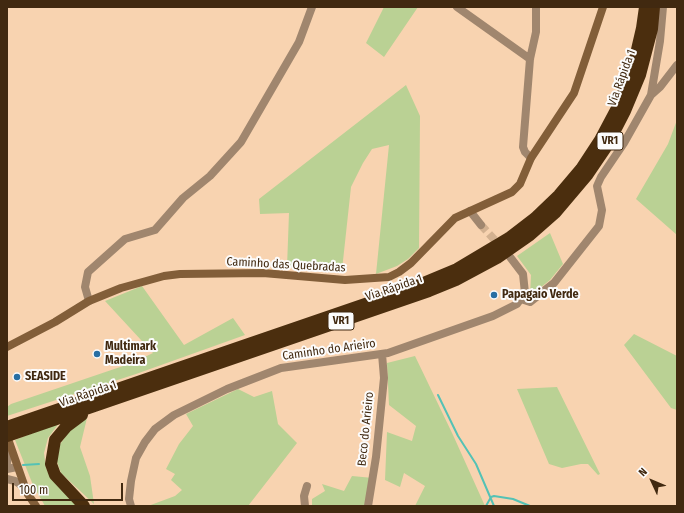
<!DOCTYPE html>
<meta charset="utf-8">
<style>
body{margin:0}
#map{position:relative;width:684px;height:513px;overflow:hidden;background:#f8d3b0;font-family:"Fira Sans Condensed",sans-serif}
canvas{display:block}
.frame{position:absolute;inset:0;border:8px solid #412910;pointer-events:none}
.north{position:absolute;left:632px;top:461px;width:40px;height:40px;-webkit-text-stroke:3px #fcfcfc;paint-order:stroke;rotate:314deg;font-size:11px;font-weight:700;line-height:16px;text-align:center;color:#412910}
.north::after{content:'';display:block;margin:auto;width:14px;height:18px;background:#412910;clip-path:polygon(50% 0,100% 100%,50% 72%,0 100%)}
.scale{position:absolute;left:12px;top:483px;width:111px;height:18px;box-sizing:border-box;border:2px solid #412910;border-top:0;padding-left:5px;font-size:12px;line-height:14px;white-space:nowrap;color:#412910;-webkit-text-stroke:3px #fcfcfc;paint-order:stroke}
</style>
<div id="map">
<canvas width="684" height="513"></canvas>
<div class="frame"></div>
<div class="north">N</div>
<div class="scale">100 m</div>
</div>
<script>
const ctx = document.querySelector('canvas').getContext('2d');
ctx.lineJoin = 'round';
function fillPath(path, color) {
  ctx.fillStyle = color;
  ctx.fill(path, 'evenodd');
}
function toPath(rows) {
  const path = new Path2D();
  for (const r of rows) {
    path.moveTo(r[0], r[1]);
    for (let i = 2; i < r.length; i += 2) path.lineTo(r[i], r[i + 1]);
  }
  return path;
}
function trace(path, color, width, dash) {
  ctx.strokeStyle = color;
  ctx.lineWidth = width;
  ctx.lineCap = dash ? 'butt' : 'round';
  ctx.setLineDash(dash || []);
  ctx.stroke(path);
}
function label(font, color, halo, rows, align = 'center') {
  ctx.font = font + ' "Fira Sans Condensed",sans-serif';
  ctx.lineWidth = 4;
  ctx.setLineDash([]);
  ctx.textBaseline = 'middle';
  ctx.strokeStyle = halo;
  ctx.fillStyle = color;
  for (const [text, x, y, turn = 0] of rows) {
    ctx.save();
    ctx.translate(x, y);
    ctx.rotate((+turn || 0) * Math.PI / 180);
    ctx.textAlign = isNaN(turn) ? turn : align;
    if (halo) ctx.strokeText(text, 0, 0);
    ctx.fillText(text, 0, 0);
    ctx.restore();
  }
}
const green = toPath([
 [384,7,418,7,384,57,366,43],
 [406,85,420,116,419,248,408,259,397,266,376,274,389,145,372,149,363,163,351,187,342,270,287,267,289,213,260,214,259,199],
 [677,120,677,235,636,199,668,144],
 [550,233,563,264,550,280,530,296,531,275,517,256],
 [142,286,184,345,233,318,245,335,136,374,7,416,7,407,11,404,132,363,153,353,105,301],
 [634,334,677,356,677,410,671,408,624,345],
 [415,356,453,435,485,506,415,506,425,486,404,473,400,487,385,480,387,432,412,441,416,426,389,405,387,363],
 [557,387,600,474,598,475,588,464,581,464,562,468,549,464,517,389],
 [238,389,254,397,272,391,278,424,297,443,248,506,148,506,175,496,182,490,171,480,175,474,166,469,179,444,193,426,186,414],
 [87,418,80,447,90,476,94,504,61,473,56,459,58,447,75,423],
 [60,422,48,438,44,453,46,468,50,476,79,506,45,506,33,485,15,440],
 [352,476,373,478,368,506,312,506,312,499,325,491,322,484,344,491]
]);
const stream = toPath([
 [438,395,458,436,476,464,494,506],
 [23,465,39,464],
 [486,506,491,497,494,496,513,499,530,506]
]);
const streetTunnel = toPath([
 [481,225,502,248]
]);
const street = toPath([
 [457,7,530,59],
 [651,95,660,87,677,65],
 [531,158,525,152,523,147,530,59,536,32,536,7],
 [470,211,481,225],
 [521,299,530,302,554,283,599,226,602,210,597,186,601,177,624,143,651,95,660,41,663,7],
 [89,301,85,287,88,272,125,239,155,230,183,198,210,176,241,142,299,42,312,7],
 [7,463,10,447],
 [7,469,17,467],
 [7,479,15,481,24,487],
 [131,506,129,499,131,481,136,458,145,442,155,429,174,415,227,389,281,368,388,353,493,316,517,304,525,293,523,274,510,257],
 [305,506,304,496,307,486],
 [368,506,376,457,384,378,382,354]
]);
const secondary = toPath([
 [7,347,55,322,89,301,121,288,164,276,180,274,263,273,345,280,389,277,399,272,411,263,455,218,512,192,520,184,531,158,574,93,603,7],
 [7,436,27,493,36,506]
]);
const highway = toPath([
 [82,415,66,427,55,440,51,464,55,475,84,506],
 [7,427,409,289,457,269,509,238,535,218,559,195,581,169,600,140,617,108,632,71,642,28,645,7],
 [7,436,429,291,456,280,497,258,530,235,555,213,588,174,607,146,625,111,640,75,652,29,654,7]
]);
const markers = [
 [494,295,4,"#296fa3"],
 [97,354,4,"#296fa3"],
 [17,377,4,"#296fa3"]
];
const shields = [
 [610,141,26],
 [341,321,26]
];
const shieldNames = [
 ["VR1",610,141],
 ["VR1",341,321]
];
const streetNames = [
 ["Via Rápida 1",622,78,-70],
 ["Caminho das Quebradas",286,265,3],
 ["Via Rápida 1",394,288,-19],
 ["Caminho do Arieiro",329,350,-8],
 ["Via Rápida 1",88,394,-19],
 ["Beco do Arieiro",366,429,-84]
];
const poiNames = [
 ["Papagaio Verde",502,295],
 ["Multimark",105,347],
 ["Madeira",105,361],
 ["SEASIDE",25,377]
];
fillPath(green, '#bad194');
trace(stream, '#54c2b5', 2);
trace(streetTunnel, '#d3b190', 8, [8, 4]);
trace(street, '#a0866e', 8);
trace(secondary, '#825e39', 8);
trace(highway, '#4b2e0e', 12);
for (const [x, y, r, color] of markers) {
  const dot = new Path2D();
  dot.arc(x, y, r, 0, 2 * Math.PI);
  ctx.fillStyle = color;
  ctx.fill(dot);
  trace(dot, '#fcfcfc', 1.5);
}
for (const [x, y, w] of shields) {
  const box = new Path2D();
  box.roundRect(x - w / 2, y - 9, w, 18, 3);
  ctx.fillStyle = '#fcfcfc';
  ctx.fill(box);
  trace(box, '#412910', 1);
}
label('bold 11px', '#412910', null, shieldNames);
label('12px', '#412910', '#fcfcfc', streetNames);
label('bold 12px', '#412910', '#fcfcfc', poiNames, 'left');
</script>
